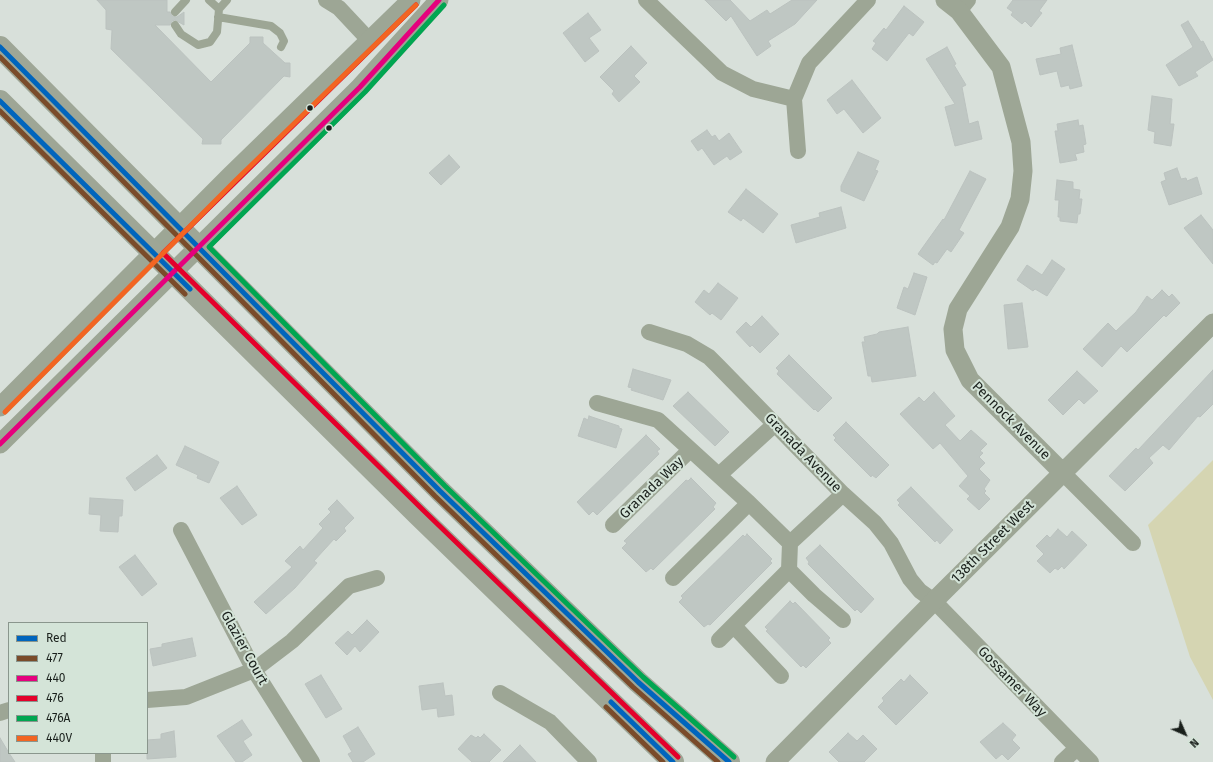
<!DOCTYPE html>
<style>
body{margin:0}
#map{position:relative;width:1213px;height:762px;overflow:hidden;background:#d8e0da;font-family:"Fira Sans",sans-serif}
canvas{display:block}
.legend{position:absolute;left:8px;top:622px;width:140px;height:132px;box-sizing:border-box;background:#d4e4d8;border:1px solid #8a968d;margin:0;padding:5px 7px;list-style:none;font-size:12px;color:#1a201c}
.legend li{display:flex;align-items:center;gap:8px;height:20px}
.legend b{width:20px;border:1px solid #8a968d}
.north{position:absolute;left:1165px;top:714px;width:40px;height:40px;-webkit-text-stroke:3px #d4e4d8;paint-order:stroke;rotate:135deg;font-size:11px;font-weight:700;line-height:16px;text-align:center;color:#1a201c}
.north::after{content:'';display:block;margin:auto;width:14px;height:18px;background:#1a201c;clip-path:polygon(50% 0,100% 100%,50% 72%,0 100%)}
</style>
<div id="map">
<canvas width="1213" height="762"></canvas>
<ul class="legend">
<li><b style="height:5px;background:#0065bd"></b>Red</li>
<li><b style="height:5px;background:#7a4b2a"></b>477</li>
<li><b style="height:5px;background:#e5007d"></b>440</li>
<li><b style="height:5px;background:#e4002b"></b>476</li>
<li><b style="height:5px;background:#00a651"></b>476A</li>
<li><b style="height:5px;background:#f26522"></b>440V</li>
</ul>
<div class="north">N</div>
</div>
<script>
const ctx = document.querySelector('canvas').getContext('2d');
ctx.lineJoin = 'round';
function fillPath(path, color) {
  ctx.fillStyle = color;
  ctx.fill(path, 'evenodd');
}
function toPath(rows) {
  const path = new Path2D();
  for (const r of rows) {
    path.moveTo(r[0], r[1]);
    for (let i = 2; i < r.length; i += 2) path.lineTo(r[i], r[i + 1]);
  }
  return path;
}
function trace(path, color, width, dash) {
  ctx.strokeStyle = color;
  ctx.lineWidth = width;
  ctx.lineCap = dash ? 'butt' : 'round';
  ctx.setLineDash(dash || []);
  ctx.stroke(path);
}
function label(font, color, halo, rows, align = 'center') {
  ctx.font = font + ' "Fira Sans",sans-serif';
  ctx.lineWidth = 4;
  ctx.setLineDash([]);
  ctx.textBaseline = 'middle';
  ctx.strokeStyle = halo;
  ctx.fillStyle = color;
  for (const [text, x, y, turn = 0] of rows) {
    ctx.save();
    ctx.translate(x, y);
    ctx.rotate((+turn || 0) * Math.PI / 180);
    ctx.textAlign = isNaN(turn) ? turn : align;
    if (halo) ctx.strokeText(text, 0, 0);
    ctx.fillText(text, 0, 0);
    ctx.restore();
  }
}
const green = toPath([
 [1213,460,1213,700,1190,657,1148,525]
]);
const building = toPath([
 [97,0,167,0,167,12,170,12,172,16,177,17,184,12,184,25,175,20,172,21,170,25,155,25,211,82,250,43,250,37,263,37,263,43,285,63,290,63,290,77,284,76,221,140,221,144,202,144,203,139,111,49,112,30,106,29,106,10,97,0],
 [705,0,730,0,750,21,767,10,770,14,792,0,817,0,795,24,768,41,771,46,757,56,731,16,726,21,705,0],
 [1013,0,1047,0,1039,11,1042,13,1031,27,1025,21,1022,24,1011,15,1013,12,1007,8,1013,0],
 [904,6,924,22,913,36,909,33,887,61,872,49,876,43,873,41,884,28,886,30,904,6],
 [588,13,601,30,589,38,599,51,585,62,563,33,588,13],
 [1188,21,1201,42,1203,41,1213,60,1195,72,1198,76,1179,86,1166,65,1193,47,1181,25,1188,21],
 [1072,45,1082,86,1070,89,1069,85,1061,87,1057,71,1040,75,1036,59,1061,54,1060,48,1072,45],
 [631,46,647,63,634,76,640,82,619,102,612,94,614,91,600,77,631,46],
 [947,47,956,64,954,65,966,85,962,87,969,124,978,121,982,139,955,146,945,107,955,104,926,59,947,47],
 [852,80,881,118,863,133,844,109,837,114,827,100,852,80],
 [1152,96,1172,99,1170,124,1174,124,1171,146,1154,143,1155,132,1148,130,1152,96],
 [1078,120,1079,126,1083,125,1086,144,1083,145,1084,152,1075,154,1077,160,1060,163,1055,131,1058,131,1057,124,1078,120],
 [707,130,712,137,715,135,719,141,729,133,742,152,730,160,727,156,714,165,702,148,698,151,691,141,707,130],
 [858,152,879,161,875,170,878,171,864,201,841,191,841,186,858,152],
 [449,155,460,167,441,185,429,173,449,155],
 [1177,168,1181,179,1186,178,1187,181,1197,177,1202,194,1169,205,1161,182,1166,180,1164,173,1177,168],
 [970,171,986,179,959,230,964,233,951,252,947,249,937,263,935,262,933,265,918,254,943,219,944,220,970,171],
 [1057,180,1073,182,1073,189,1080,190,1079,199,1082,199,1080,214,1078,214,1077,223,1060,221,1060,217,1058,217,1059,200,1055,200,1057,180],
 [746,189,778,214,763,233,743,218,741,221,728,212,746,189],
 [841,207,846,228,796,243,791,225,820,217,819,213,841,207],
 [1201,215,1213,230,1213,264,1184,228,1201,215],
 [1052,260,1065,269,1047,296,1035,289,1033,291,1017,280,1027,265,1042,275,1052,260],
 [914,273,927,277,915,315,897,308,904,287,908,289,914,273],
 [718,283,738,298,721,320,712,313,710,315,695,302,704,290,709,294,718,283],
 [1162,290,1169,297,1172,294,1180,303,1166,317,1164,315,1127,352,1121,346,1102,367,1083,349,1108,323,1116,331,1136,312,1147,296,1152,300,1162,290],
 [1022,303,1028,347,1008,349,1004,305,1022,303],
 [762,316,779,334,760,353,752,345,750,347,736,332,746,322,751,327,762,316],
 [908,327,916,376,872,382,871,376,868,376,862,342,865,342,864,337,877,334,879,332,908,327],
 [789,355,832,398,818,412,815,409,814,410,777,374,779,371,776,368,789,355],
 [633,369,671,380,663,400,631,390,632,388,628,387,633,369],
 [1213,370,1213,404,1200,417,1198,416,1169,450,1163,445,1149,458,1153,463,1125,491,1109,476,1136,448,1138,450,1213,370],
 [1077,371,1098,391,1084,404,1079,399,1063,415,1048,400,1077,371],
 [688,392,729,432,715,446,673,406,688,392],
 [934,392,955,416,945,425,960,441,971,430,987,444,980,451,983,453,979,457,985,463,979,469,990,480,984,489,986,491,984,493,990,499,979,510,967,499,970,496,959,486,968,476,940,443,933,449,900,414,919,397,924,402,934,392],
 [589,416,619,426,619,428,622,429,616,448,578,436,584,418,588,420,589,416],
 [846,422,889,465,876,478,872,475,871,477,834,440,836,438,833,435,846,422],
 [646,435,660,449,657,451,659,454,597,515,593,511,589,515,577,502,646,435],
 [185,446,219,462,209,483,197,478,198,475,176,465,185,446],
 [157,455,167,468,135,491,126,478,157,455],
 [691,478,716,503,713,507,715,509,653,570,651,568,646,572,622,548,627,543,624,541,686,480,688,481,691,478],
 [237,486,257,515,242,525,220,498,237,486],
 [911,487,953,530,940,544,937,540,935,542,898,505,900,503,897,500,911,487],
 [90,498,123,500,122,516,119,516,118,532,100,531,101,515,89,514,90,498],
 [337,500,354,518,344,528,346,531,336,541,334,539,314,561,317,563,295,588,266,614,254,602,292,567,285,561,300,546,303,550,323,528,319,524,331,512,328,509,337,500],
 [1058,529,1067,537,1072,531,1087,545,1064,569,1062,566,1058,570,1055,568,1050,573,1037,561,1044,554,1036,546,1047,535,1050,538,1058,529],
 [747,534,772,559,770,561,772,563,710,625,708,624,704,627,679,602,683,598,681,596,743,535,745,537,747,534],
 [820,545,874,599,861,613,857,609,855,611,808,564,809,562,806,558,820,545],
 [135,555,157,584,142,596,119,567,135,555],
 [790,601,793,604,795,602,830,638,828,640,831,643,806,668,803,665,801,667,766,631,768,630,765,627,790,601],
 [367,620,379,632,360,652,355,646,347,655,335,643,348,631,352,635,367,620],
 [192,638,196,656,153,666,150,649,162,647,162,644,192,638],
 [321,675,342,709,326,718,305,684,321,675],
 [910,675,928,693,896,725,878,707,884,701,882,698,901,679,904,682,910,675],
 [443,683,445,696,452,695,454,715,438,717,437,708,422,710,419,686,443,683],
 [242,720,252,735,243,741,252,755,242,762,236,762,217,736,242,720],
 [1003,723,1016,735,1012,740,1020,748,1008,760,1002,754,996,759,980,742,1003,723],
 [358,727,375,754,363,762,353,762,348,754,352,752,343,736,358,727],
 [174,731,176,757,147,759,147,740,161,739,161,734,174,731],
 [848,733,857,741,863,735,877,749,864,762,839,762,829,752,848,733],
 [484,734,501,750,489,762,472,762,458,749,471,735,476,738,478,736,480,738,484,734],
 [0,738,9,753,15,762,0,762,0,738],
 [520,745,536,762,503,762,520,745]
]);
const service = toPath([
 [209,0,219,9,227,0],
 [175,12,186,0],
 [218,17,271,26,280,33,284,41,281,47],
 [175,25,181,34,198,45,210,42,217,32,219,9]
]);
const minor = toPath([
 [326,0,339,8,369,40],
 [646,0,722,73,753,89,794,99],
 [959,11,968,0],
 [798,151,794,99,809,63,868,0],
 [649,332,687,344,709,357,718,366,843,494,875,523,891,543,910,579,920,591,934,601,1091,762],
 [597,403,658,420,749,503,790,543,789,570,814,595,843,620],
 [1063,473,1133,543],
 [719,475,775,424],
 [613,525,690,450],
 [181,530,254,670,312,762],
 [790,543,843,494],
 [673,578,749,503],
 [734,626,781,676],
 [719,640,789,570],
 [500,693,550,722,589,762],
 [147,700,186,697,254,670,292,641,349,586,377,578],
 [0,713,9,710],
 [103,753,103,762],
 [1062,762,1077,748]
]);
const tertiary = toPath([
 [945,0,959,11,1001,67,1021,142,1023,171,1020,199,1010,227,958,309,953,329,955,350,970,380,1063,473],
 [0,407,230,176,411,0],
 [0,444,360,87,439,0],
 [775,762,934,601,1213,323]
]);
const trunk = toPath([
 [0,47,440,491,638,682,729,762],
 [0,101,418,515,673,762]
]);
const bus1 = toPath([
 [0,47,440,491,638,682,729,762],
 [0,101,190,289],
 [611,702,673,762]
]);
const bus2 = toPath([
 [0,57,435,496,633,687,718,762],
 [0,111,185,294],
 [606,707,663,762]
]);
const bus3 = toPath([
 [0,444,360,87,439,0]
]);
const bus4 = toPath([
 [416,5,163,253,423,510,678,757]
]);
const bus5 = toPath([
 [444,5,365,92,209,247,445,486,643,677,734,757]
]);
const bus6 = toPath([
 [5,412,235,181,416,5]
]);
const markers = [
 [310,108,3.5,"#1a201c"],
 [329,128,3.5,"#1a201c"]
];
const streetNames = [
 ["Pennock Avenue",1011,421,45],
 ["Granada Avenue",803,453,46],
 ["Granada Way",652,488,-44],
 ["138th Street West",993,542,-45],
 ["Glazier Court",244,648,61],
 ["Gossamer Way",1012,682,46]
];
fillPath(green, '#d5d5b2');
fillPath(building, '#bfc7c3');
trace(building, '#bbc2bf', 1);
trace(service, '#9da695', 8);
trace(minor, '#9da695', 16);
trace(tertiary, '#9da695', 19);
trace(trunk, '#9ea696', 22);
trace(bus1, '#0065bd', 5);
trace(bus2, '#7a4b2a', 5);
trace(bus3, '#e5007d', 5);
trace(bus4, '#e4002b', 5);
trace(bus5, '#00a651', 5);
trace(bus6, '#f26522', 5);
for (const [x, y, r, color] of markers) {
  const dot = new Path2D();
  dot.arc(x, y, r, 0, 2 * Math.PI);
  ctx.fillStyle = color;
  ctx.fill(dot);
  trace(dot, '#d4e4d8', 1.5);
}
label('14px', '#1a201c', '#d4e4d8', streetNames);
</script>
